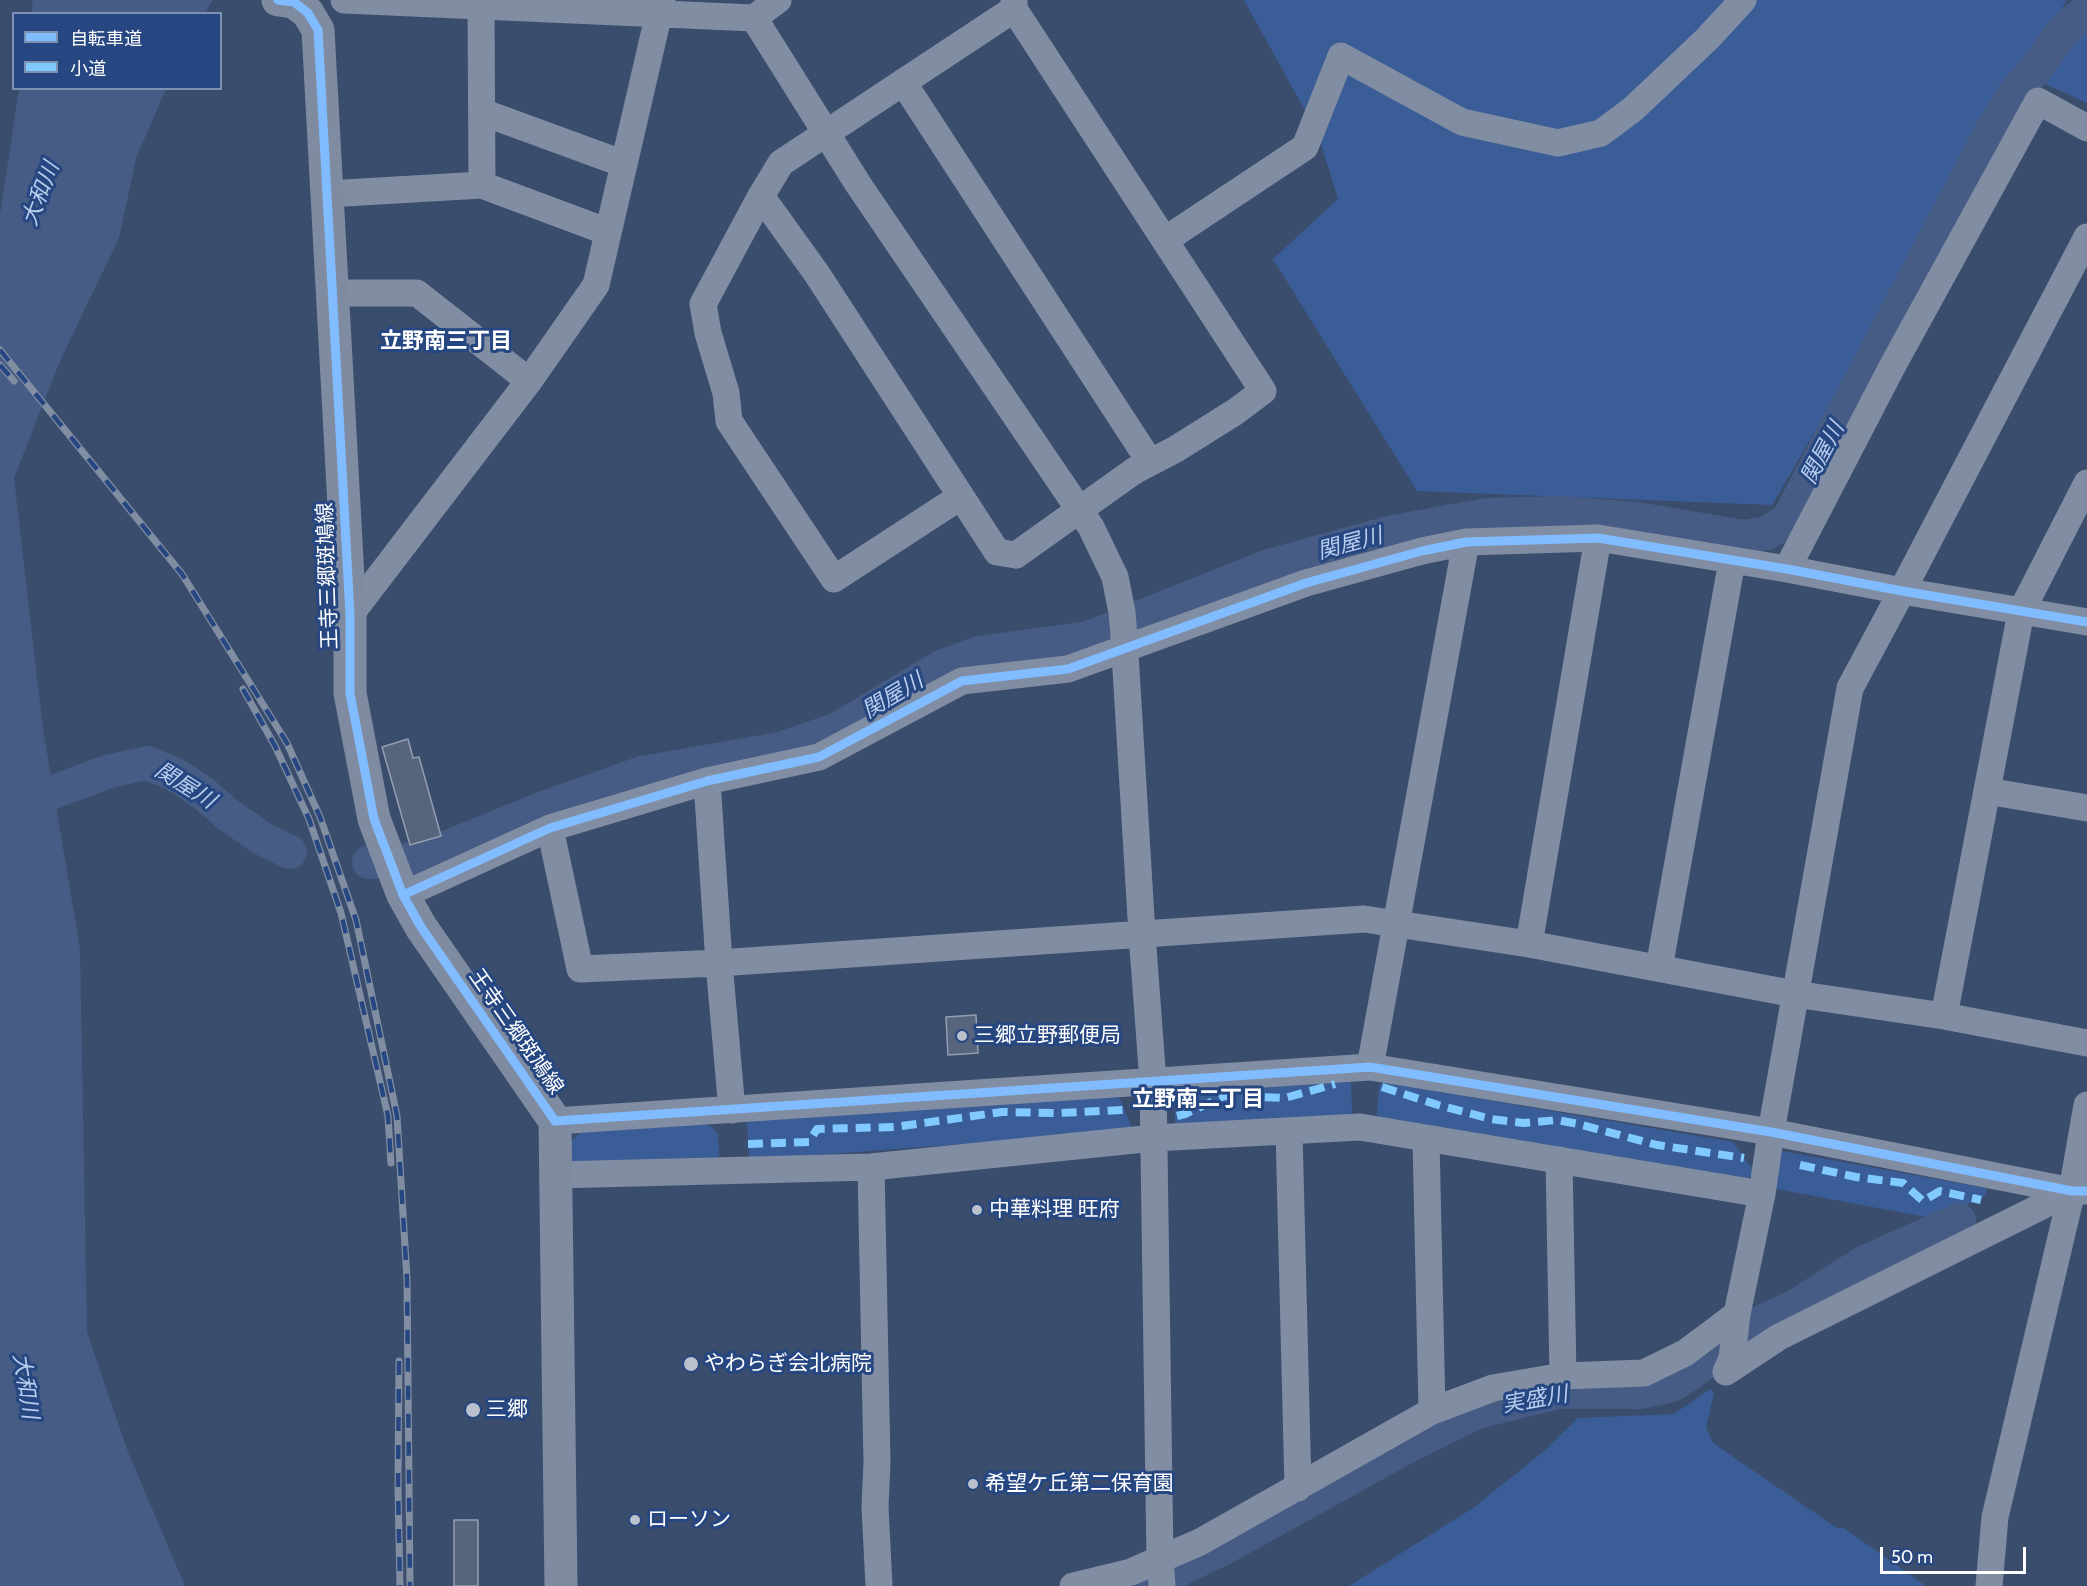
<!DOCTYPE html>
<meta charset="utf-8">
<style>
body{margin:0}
#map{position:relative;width:2087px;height:1586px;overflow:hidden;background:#3b4d6c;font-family:Cabin,"Noto Sans JP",sans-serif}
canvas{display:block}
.legend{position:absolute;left:12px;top:12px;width:210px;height:78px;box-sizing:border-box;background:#264781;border:2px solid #7d91b3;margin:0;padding:8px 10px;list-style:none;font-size:18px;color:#fff}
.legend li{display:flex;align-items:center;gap:12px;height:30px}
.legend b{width:30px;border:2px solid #7d91b3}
.scale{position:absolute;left:1880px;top:1547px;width:146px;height:27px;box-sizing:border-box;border:3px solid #fff;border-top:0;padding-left:8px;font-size:18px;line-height:21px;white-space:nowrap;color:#fff;-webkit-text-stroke:4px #264781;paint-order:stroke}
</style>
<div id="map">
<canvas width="2087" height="1586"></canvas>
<ul class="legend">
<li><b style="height:8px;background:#80bcff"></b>自転車道</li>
<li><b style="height:8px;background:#80caff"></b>小道</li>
</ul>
<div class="scale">50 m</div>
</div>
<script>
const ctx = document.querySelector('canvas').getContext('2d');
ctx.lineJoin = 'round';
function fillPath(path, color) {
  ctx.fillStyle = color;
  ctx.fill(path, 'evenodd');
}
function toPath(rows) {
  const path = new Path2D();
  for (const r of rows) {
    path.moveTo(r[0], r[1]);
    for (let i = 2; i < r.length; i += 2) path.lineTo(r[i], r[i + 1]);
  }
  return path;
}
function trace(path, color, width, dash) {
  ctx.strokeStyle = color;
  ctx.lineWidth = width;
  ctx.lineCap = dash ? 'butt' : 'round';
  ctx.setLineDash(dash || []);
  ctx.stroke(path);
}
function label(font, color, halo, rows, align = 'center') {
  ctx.font = font + ' Cabin,"Noto Sans JP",sans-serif';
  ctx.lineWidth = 6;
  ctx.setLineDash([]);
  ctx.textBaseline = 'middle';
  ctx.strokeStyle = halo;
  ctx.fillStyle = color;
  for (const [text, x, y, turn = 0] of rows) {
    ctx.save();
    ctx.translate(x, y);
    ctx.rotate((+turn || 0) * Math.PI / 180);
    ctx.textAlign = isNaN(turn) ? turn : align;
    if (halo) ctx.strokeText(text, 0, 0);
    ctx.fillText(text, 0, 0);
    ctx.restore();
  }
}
const green = toPath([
 [1244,0,2067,0,1772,505,1417,491,1273,259,1338,199,1318,134],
 [2087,3,2087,103,2041,82],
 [1351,1082,1352,1112,1348,1117,1175,1125,1175,1101,1181,1092],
 [1382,1082,1733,1142,1754,1171,1746,1182,1379,1119,1377,1114,1379,1087],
 [1116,1096,1120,1099,1131,1126,1131,1131,752,1160,749,1156,747,1123,754,1119],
 [705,1123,712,1127,718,1134,719,1155,715,1160,567,1171,569,1143,580,1133,591,1130],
 [1781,1151,1986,1188,1986,1193,1983,1197,1936,1219,1777,1189,1772,1183],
 [1710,1389,1714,1393,1706,1427,1713,1443,1837,1528,1844,1528,1926,1586,1349,1586,1473,1508,1543,1452,1578,1418,1674,1414]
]);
const water = toPath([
 [33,0,213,0,205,13,31,13],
 [19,89,166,89,136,158,119,238,60,361,14,478,43,729,80,949,87,1332,128,1452,185,1586,0,1586,0,215]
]);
const river = toPath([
 [0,801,45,795,110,771,147,763,174,774,203,793,227,814,263,839,290,852],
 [369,862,416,860,544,808,642,773,780,749,838,729,941,667,979,653,1088,638,1266,567,1393,532,1487,515,1559,513,1637,519,1744,537,1767,533,1788,520,1991,132,2013,95,2036,69,2061,33,2087,10],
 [1145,1586,1224,1548,1410,1445,1477,1412,1558,1392,1641,1392,1672,1385,1688,1375,1757,1324,1796,1306,1863,1263,1959,1220]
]);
const building = toPath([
 [408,739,413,758,419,757,441,836,410,845,382,747,408,739],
 [976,1015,978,1053,948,1055,946,1017,976,1015],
 [454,1520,478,1520,478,1586,454,1586,454,1520]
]);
const minor = toPath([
 [344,0,754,18,778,0],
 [1014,0,1014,9,1263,391,1235,412,1176,449,1134,471],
 [481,6,482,185],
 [754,18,858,184,1091,527,1115,577,1122,612,1124,637,1142,934,1153,1082,1160,1559,1162,1586],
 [903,82,1150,462],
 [482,112,624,164],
 [327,194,482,185,608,232],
 [761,196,817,274,997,552,1016,555],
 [1165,240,1305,147,1341,56,1462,122,1558,143,1601,133,1633,109,1707,39,1743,0],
 [332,293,417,293,529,381],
 [960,497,834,579,729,421,726,393,708,333,703,304,761,196,781,163,1014,9],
 [1787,569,1893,365,2038,101,2087,128],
 [350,615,529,381,596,285,662,0],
 [707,781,719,963,732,1110],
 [1987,791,2087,808],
 [550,828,580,969,719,963,1364,919,1529,944,1795,994,1944,1016,2087,1043],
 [403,895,550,828,707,781,819,757,962,681,1068,669,1306,583,1422,551,1466,542,1598,538,1787,569,1902,591,2087,622],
 [1529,944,1598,538],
 [1659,968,1732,561],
 [1944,1016,2021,612,2087,483],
 [1370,1067,1466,542],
 [555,1121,1370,1067,1771,1132,2072,1191,2087,1191],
 [1289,1131,1298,1488],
 [1426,1139,1432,1411],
 [1559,1160,1563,1376],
 [871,1167,877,1462,875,1507,879,1586],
 [556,1175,871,1167,1154,1138,1360,1127,1762,1194],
 [1726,1372,1732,1358,1737,1314,1762,1194,1771,1132,1850,688,1902,591,2087,237],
 [1726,1372,1779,1337,2072,1191],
 [1073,1586,1131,1572,1200,1542,1432,1411,1493,1388,1563,1376,1644,1373,1685,1353,1737,1314],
 [1989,1586,1995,1517,2072,1191,2087,1105]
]);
const major = toPath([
 [278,0,294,2,308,13,318,30,350,615,350,693,374,819,403,895,421,927,555,1121,561,1586]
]);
const rail = toPath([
 [0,350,182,574,287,743,320,817,356,920,397,1116,407,1279,410,1586],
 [0,365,14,381],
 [243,689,275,746,309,819,341,913,388,1116,391,1163],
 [399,1361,398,1487,400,1586]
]);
const minorBridge = toPath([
 [1016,555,1134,471]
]);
const quiet = toPath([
 [1382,1087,1438,1105,1491,1119,1524,1123,1557,1120,1578,1124,1657,1145,1744,1158],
 [1177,1116,1185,1114,1224,1096,1285,1098,1335,1084],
 [748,1144,809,1142,817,1129,895,1127,1002,1112,1059,1113,1123,1110],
 [1800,1165,1856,1177,1903,1183,1923,1201,1940,1191,1981,1200]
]);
const cycleway = toPath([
 [278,0,294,2,308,13,318,30,350,615,350,693,374,819,403,895,421,927,555,1121,1370,1067,1771,1132,2072,1191,2087,1191],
 [403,895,550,828,707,781,819,757,962,681,1068,669,1306,583,1422,551,1466,542,1598,538,1787,569,1902,591,2087,622]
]);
const markers = [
 [962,1036,6,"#bac1cc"],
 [977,1210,6,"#bac1cc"],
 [691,1364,8,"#bac1cc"],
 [473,1410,8,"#bac1cc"],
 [973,1484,6,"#bac1cc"],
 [635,1520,6,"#bac1cc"]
];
const streetNames = [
 ["王寺三郷斑鳩線",328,576,-92],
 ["王寺三郷斑鳩線",516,1032,55]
];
const poiNames = [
 ["三郷立野郵便局",974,1036],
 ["中華料理 旺府",989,1210],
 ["やわらぎ会北病院",704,1364],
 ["三郷",486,1410],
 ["希望ケ丘第二保育園",985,1484],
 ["ローソン",647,1520]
];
const waterNames = [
 ["大和川",41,194,-69],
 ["関屋川",1823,453,-62],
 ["関屋川",1350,544,-15],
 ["関屋川",893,696,-31],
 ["関屋川",185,786,32],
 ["大和川",25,1386,81],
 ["実盛川",1535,1400,-10]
];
const neighbourhoodNames = [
 ["立野南三丁目",446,342],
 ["立野南二丁目",1198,1100]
];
fillPath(green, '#3a5d97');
fillPath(water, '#465c85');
trace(river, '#465c85', 34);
fillPath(building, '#56647d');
trace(building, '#949eb1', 1.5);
trace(minor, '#818da2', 27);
trace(major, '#7f8ba0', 33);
trace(rail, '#818ea2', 7);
trace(rail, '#264781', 4.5, [14]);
trace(minorBridge, '#818da2', 27);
trace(quiet, '#80caff', 8, [15, 8]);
trace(cycleway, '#80bcff', 9);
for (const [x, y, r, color] of markers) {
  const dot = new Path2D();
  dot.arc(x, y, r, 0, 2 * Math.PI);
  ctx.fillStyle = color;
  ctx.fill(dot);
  trace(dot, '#264781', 2);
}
label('21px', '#fff', '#264781', streetNames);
label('21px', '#fff', '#264781', poiNames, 'left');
label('italic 22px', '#b9cdee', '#264781', waterNames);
label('bold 22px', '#fff', '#264781', neighbourhoodNames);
</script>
